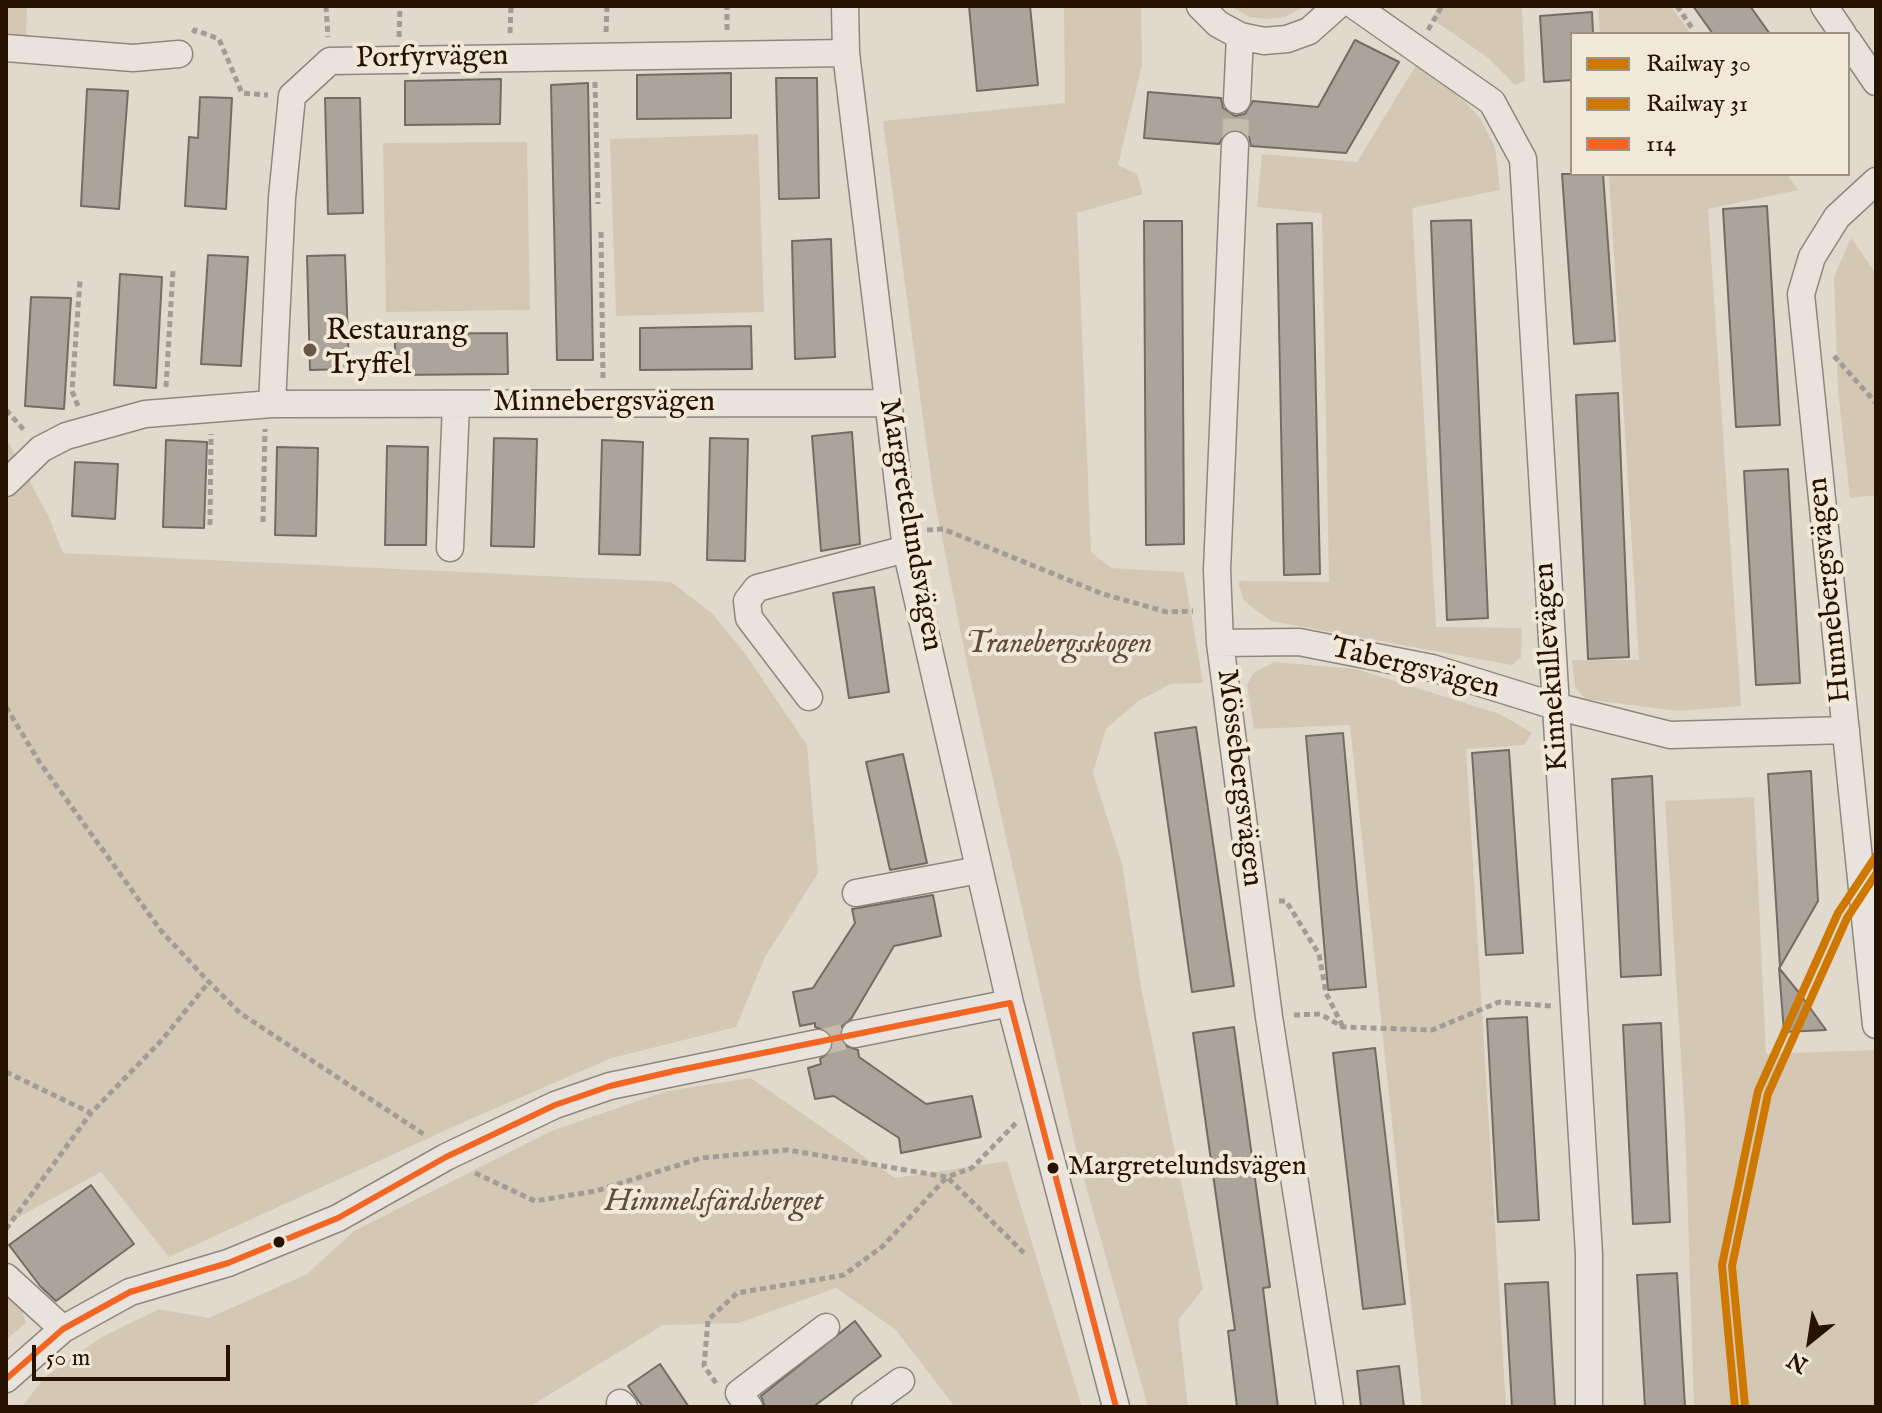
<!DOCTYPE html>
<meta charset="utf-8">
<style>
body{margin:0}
#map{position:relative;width:1882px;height:1413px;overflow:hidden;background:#e1d9cc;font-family:"IM FELL English",serif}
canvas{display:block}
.frame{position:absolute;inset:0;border:8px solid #271200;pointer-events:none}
.legend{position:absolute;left:1570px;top:32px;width:280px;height:144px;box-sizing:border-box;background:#f1e8d8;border:2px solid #a09282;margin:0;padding:10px 14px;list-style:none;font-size:24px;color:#271200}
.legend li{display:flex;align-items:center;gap:16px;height:40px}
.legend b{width:40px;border:2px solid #a09282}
.north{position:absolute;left:1770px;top:1301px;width:80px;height:80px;-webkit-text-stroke:6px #f1e8d8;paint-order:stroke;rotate:210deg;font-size:22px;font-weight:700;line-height:32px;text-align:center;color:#271200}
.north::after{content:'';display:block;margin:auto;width:28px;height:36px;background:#271200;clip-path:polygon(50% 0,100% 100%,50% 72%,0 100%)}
.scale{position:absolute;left:32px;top:1345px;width:198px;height:36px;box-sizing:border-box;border:4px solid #271200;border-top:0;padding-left:10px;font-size:24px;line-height:28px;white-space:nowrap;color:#271200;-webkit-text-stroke:6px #f1e8d8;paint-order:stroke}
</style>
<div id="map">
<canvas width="1882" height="1413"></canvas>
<div class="frame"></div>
<ul class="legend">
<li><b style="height:10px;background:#ce7800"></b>Railway 30</li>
<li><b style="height:10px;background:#ce7800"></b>Railway 31</li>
<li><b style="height:10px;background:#f26522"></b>114</li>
</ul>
<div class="north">N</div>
<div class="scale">50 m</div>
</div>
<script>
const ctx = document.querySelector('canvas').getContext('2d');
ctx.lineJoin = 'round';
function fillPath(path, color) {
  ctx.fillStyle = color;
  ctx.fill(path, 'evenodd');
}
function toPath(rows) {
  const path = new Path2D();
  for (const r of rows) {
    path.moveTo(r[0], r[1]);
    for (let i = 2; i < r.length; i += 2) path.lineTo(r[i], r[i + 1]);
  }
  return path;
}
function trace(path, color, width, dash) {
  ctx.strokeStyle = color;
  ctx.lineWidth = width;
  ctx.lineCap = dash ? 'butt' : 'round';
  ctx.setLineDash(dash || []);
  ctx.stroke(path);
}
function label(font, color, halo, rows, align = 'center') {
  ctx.font = font + ' "IM FELL English",serif';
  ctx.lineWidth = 8;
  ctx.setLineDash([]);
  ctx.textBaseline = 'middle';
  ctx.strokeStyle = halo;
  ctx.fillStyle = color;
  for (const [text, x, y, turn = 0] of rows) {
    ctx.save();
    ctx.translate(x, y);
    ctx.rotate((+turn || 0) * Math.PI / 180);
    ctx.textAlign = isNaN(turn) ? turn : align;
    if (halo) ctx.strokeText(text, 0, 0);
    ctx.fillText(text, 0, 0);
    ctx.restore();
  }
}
const green = toPath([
 [6,6,27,6,26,36,6,34],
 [1064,6,1141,6,1142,65,1118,165,1137,174,1143,194,1077,213,1091,552,1111,568,1184,572,1203,683,1171,684,1138,701,1106,729,1093,773,1122,864,1141,987,1203,1289,1178,1320,1188,1407,1148,1407,1078,1158,967,664,933,492,883,121,1065,103],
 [1230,6,1305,6,1285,17,1267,19,1249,17],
 [1438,6,1560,6,1522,8,1525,81,1515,85,1487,57,1432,19],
 [1598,6,1671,6,1691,34,1600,34],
 [1416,65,1454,90,1480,118,1495,147,1500,190,1412,208,1436,627,1522,628,1521,657,1512,665,1271,621,1244,601,1238,581,1329,582,1322,213,1257,207,1262,154,1357,162],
 [758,134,764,312,616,316,610,139],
 [527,142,530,310,386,312,383,143],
 [1609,174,1787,174,1798,190,1708,209,1741,706,1678,711,1585,699,1575,687,1572,660,1639,660],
 [1851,238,1876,274,1876,495,1850,498,1838,391,1834,277],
 [6,438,48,515,63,553,671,582,712,613,744,652,807,745,818,873,765,957,736,1027,612,1058,466,1121,169,1257,101,1172,6,1224],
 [1274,662,1356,669,1500,714,1532,733,1524,745,1466,749,1506,1407,1422,1407,1350,725,1254,729,1247,685,1253,673],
 [1754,797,1766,1054,1876,1050,1876,1407,1694,1407,1685,1123,1665,801],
 [751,1078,895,1178,1007,1161,1082,1407,955,1407,895,1329,836,1288,739,1323,663,1325,529,1407,22,1407,44,1378,100,1338,159,1309,209,1318,307,1274,354,1231,551,1131,667,1091],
 [6,1260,26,1323,6,1340]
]);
const building = toPath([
 [969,6,1030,6,1038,85,977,91,969,6],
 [1693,6,1750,6,1770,34,1713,34,1693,6],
 [1592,12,1593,34,1572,34,1572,80,1544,82,1540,16,1592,12],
 [1355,40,1399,62,1346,153,1251,146,1249,137,1236,129,1227,131,1219,144,1144,138,1148,92,1221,98,1223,108,1235,116,1245,114,1253,101,1318,107,1355,40],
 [731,73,731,118,637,119,637,75,731,73],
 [776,78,817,78,819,198,779,199,776,78],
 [501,79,500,124,405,125,405,81,501,79],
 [588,83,593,360,557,360,551,85,588,83],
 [87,89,128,91,119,209,81,206,87,89],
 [200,97,232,98,226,209,185,206,189,137,198,138,200,97],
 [325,98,360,98,363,213,328,214,325,98],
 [1562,174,1603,174,1615,341,1574,344,1562,174],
 [1767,206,1780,425,1736,427,1723,209,1767,206],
 [1471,220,1488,618,1447,620,1431,221,1471,220],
 [1144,221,1182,221,1184,544,1146,545,1144,221],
 [1312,223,1320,574,1284,575,1277,224,1312,223],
 [831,239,835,357,795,359,792,241,831,239],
 [208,255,248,257,241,366,201,364,208,255],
 [345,255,349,369,310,370,307,256,345,255],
 [120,274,162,277,156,388,114,385,120,274],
 [31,297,71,298,64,409,25,406,31,297],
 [751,326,752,369,640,370,640,328,751,326],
 [507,333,508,374,395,375,395,334,507,333],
 [1618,393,1629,657,1588,659,1576,395,1618,393],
 [852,432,860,544,821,551,812,436,852,432],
 [494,438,537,439,534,547,491,546,494,438],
 [710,438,748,439,745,561,707,560,710,438],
 [166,440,207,442,204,528,163,527,166,440],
 [602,440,643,442,640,555,599,554,602,440],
 [387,446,428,447,426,545,385,545,387,446],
 [277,447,318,448,316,536,275,535,277,447],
 [75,462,118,464,115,519,72,516,75,462],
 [1788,469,1800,683,1756,685,1744,471,1788,469],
 [874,587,889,692,849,698,833,593,874,587],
 [1196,727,1234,986,1192,992,1155,733,1196,727],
 [1343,733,1366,987,1328,990,1306,736,1343,733],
 [1509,750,1523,953,1486,955,1472,753,1509,750],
 [903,754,927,863,890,870,866,762,903,754],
 [1811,771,1818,901,1780,967,1768,774,1811,771],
 [1652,776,1661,975,1621,977,1612,779,1652,776],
 [933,895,941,936,894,946,851,1019,840,1028,839,1036,844,1045,858,1050,859,1057,926,1104,972,1096,981,1137,901,1153,899,1138,834,1096,815,1099,808,1068,821,1064,820,1059,833,1049,833,1039,829,1032,815,1027,815,1023,800,1026,793,992,813,988,855,923,852,909,933,895],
 [1779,968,1800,994,1826,1030,1784,1032,1779,968],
 [1527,1017,1539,1220,1498,1222,1487,1019,1527,1017],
 [1661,1023,1670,1222,1633,1224,1623,1025,1661,1023],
 [1234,1027,1270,1287,1263,1288,1278,1407,1237,1407,1228,1331,1235,1330,1193,1033,1234,1027],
 [1375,1048,1405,1304,1363,1309,1333,1053,1375,1048],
 [91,1185,134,1244,56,1301,40,1286,9,1245,91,1185],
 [1677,1273,1685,1407,1645,1407,1637,1275,1677,1273],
 [1548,1282,1555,1407,1512,1407,1505,1284,1548,1282],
 [855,1321,881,1356,813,1407,765,1407,761,1396,855,1321],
 [660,1364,689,1407,643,1407,628,1386,660,1364],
 [1399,1366,1404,1407,1361,1407,1357,1371,1399,1366]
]);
const minorTunnel = toPath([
 [1235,145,1237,100],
 [818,1043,855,1034]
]);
const path = toPath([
 [326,6,328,37],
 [1677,6,1692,28],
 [727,30,727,6],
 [1428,30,1442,6],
 [606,32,607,6],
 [193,33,195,30,219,39,242,93,268,95],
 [510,33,511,6],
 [399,37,400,6],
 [595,82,598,204],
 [601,232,603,379],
 [1834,356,1876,403],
 [166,387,173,271],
 [78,406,72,391,80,281],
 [6,410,24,430],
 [263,522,265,429],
 [210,525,211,434],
 [927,530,943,529,1103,594,1167,612,1193,611],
 [6,707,40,763,162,932,209,982,240,1013,425,1135],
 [1279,901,1286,901,1319,954,1326,993,1343,1027],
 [1294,1015,1320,1014,1343,1027,1432,1030,1499,1002,1551,1006],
 [6,1072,91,1113,161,1041,209,982],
 [475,1173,535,1201,596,1191,701,1158,788,1150,947,1177,972,1168,1016,1123],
 [6,1229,91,1113],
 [716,1383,704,1366,708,1320,737,1293,844,1275,883,1246,947,1177,1024,1253]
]);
const minor = toPath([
 [845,6,846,53,906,549,1010,1003,1116,1407],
 [1200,6,1218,24,1240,36,1264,41,1287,39,1309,31,1337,6],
 [1355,6,1492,102,1523,159,1589,1254,1589,1407],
 [1824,6,1843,34],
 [1848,41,1876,82],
 [6,48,133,58,179,54],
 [1237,100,1240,36],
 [1235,145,1217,570,1220,643,1269,1017,1330,1407],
 [1876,181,1837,217,1812,257,1801,294,1876,1025],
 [272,404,282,198,292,96,330,61,846,53],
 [6,483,41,449,66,436,145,414,272,404,887,403],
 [450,548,456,404],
 [1220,643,1299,642,1432,668,1555,706,1670,735,1846,730],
 [809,697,749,618,747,601,757,588,906,549],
 [856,893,979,870],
 [855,1034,1010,1003],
 [6,1277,63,1329],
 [6,1379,63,1329,130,1292,228,1263,338,1218,446,1157,555,1105,610,1086,818,1043],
 [620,1403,624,1407],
 [749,1407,739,1393,826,1327],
 [865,1407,901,1381]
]);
const bus1 = toPath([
 [6,1379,63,1329,130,1292,228,1263,338,1218,446,1157,555,1105,610,1086,674,1071,1010,1003,1116,1407]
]);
const rail1 = toPath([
 [1735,1407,1722,1265,1758,1091,1838,913,1876,856]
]);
const rail2 = toPath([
 [1745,1406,1732,1266,1768,1094,1847,918,1876,874]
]);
const markers = [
 [310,350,8,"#685847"],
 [1053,1168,7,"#271200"],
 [279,1242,7,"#271200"]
];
const busNames = [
 ["Margretelundsvägen",1068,1168]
];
const streetNames = [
 ["Porfyrvägen",432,59,-1],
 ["Minnebergsvägen",604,404],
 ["Margretelundsvägen",909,525,80],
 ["Hunnebergsvägen",1831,590,-96],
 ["Kinnekullevägen",1553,667,-94],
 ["Tabergsvägen",1415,670,14],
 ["Mössebergsvägen",1238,778,83]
];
const poiNames = [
 ["Restaurang",326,333],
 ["Tryffel",326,367]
];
const parkNames = [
 ["Tranebergsskogen",1059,646],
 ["Himmelsfärdsberget",714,1204]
];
fillPath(green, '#d4c8b5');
fillPath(building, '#aba49a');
trace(building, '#746c63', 2);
trace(minorTunnel, '#c5bbad', 26, [26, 13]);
trace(minor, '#8e877e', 29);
trace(path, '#a19c96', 5, [6, 4]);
trace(minor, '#e8e4dd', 26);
trace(bus1, '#f26522', 6);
trace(rail1, '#ce7800', 8);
trace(rail2, '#ce7800', 8);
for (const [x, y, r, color] of markers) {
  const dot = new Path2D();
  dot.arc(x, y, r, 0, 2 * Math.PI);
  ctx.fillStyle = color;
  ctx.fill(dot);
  trace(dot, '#f1e8d8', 3);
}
label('28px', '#271200', '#f1e8d8', busNames, 'left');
label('30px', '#271200', '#f1e8d8', streetNames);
label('30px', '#271200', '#f1e8d8', poiNames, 'left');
label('italic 30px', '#604d39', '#f1e8d8', parkNames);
</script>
